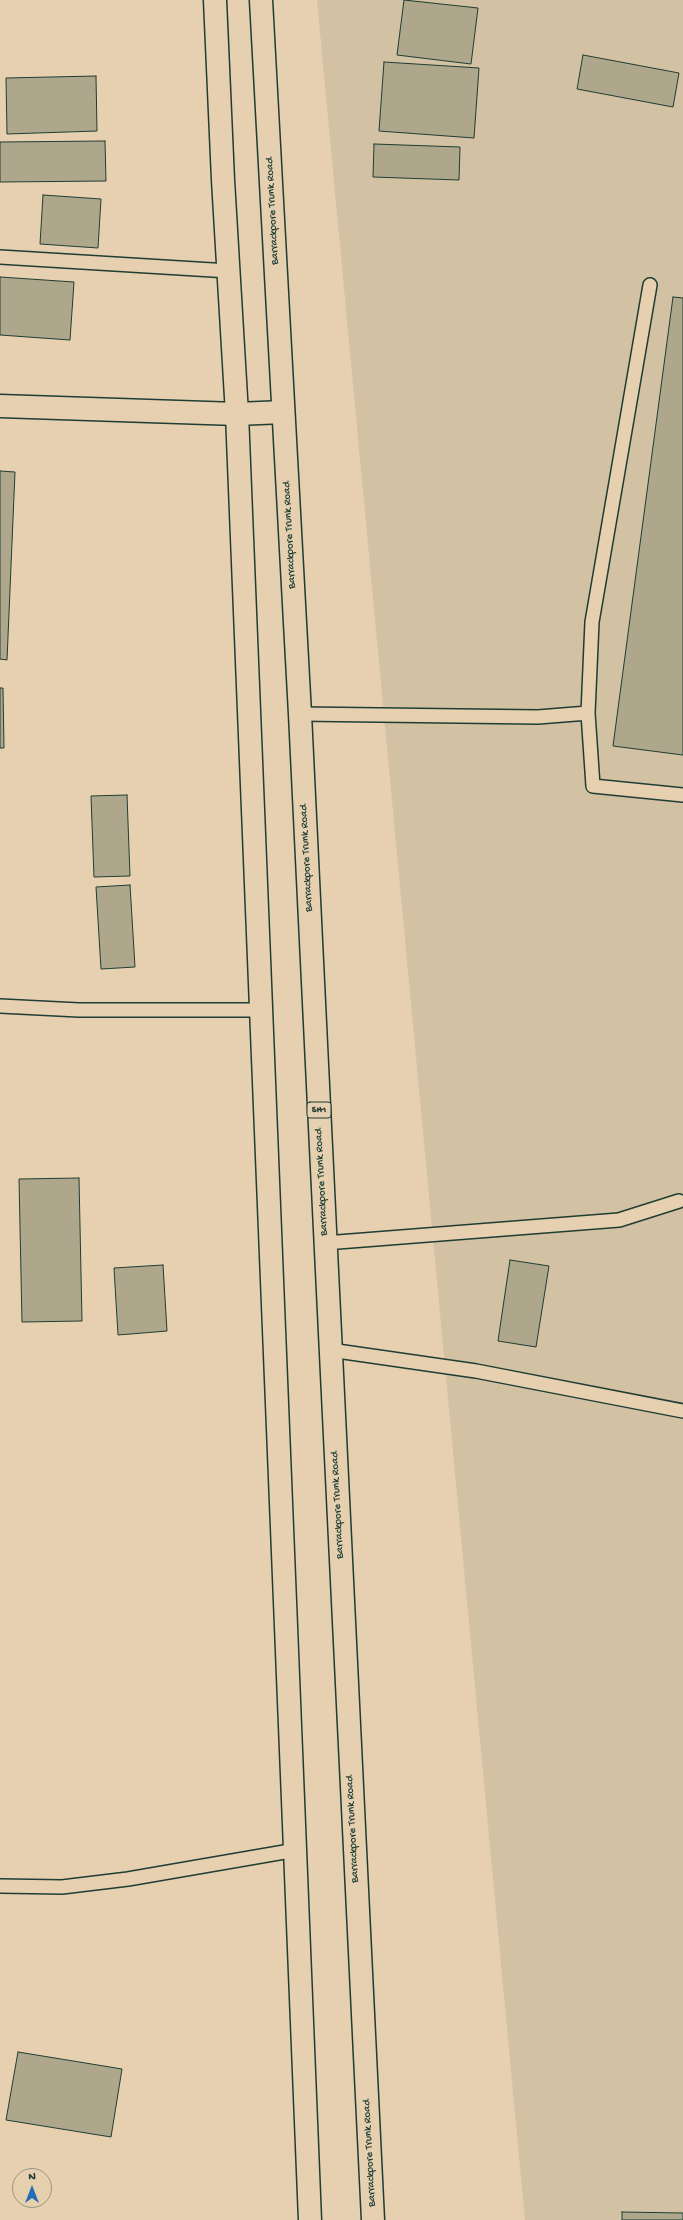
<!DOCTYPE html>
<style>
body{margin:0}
#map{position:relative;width:683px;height:2220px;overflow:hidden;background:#e6d0af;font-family:"Gochi Hand",sans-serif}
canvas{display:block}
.north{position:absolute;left:12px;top:2168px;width:40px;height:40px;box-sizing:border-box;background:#e6d0af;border:1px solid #96957e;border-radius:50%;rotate:0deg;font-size:11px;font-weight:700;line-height:16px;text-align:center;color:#1f3d34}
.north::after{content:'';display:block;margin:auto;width:14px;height:18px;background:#1f6fb2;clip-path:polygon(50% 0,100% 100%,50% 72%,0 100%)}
</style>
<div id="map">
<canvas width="683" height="2220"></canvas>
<div class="north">N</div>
</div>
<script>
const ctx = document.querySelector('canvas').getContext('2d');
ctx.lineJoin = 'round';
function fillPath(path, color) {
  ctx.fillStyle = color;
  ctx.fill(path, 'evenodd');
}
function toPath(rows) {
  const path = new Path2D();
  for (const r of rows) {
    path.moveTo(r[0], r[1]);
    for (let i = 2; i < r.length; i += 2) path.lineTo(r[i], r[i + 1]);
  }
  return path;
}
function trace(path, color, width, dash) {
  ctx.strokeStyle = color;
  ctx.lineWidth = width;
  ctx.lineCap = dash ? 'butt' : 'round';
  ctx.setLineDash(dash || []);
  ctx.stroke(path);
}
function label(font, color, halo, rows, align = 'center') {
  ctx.font = font + ' "Gochi Hand",sans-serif';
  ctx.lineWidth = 3.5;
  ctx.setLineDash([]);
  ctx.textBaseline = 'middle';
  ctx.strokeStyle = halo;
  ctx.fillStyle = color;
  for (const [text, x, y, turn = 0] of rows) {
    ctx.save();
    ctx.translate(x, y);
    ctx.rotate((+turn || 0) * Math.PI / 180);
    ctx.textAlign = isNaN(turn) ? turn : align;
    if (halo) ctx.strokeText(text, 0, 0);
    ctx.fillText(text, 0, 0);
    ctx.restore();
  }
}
const built = toPath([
 [317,0,683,0,683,2220,525,2220]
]);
const building = toPath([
 [404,0,478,8,471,64,397,55,404,0],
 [583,55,679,73,673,107,577,89,583,55],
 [384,62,479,68,474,138,379,131,384,62],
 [96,76,97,131,7,134,6,78,96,76],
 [105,141,106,181,0,182,0,142,105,141],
 [374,144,460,147,459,180,373,177,374,144],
 [43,195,101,199,98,248,40,244,43,195],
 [0,277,74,282,70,340,0,335,0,277],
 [673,297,683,298,683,755,613,746,673,297],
 [0,471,15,472,7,660,0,659,0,471],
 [0,688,3,688,4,748,0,748,0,688],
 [127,795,130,876,94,877,91,796,127,795],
 [130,885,135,967,101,969,96,887,130,885],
 [79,1178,82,1321,22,1322,19,1179,79,1178],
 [510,1260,549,1266,536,1347,498,1341,510,1260],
 [163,1265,167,1331,118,1335,114,1268,163,1265],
 [18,2052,122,2069,111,2137,6,2120,18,2052],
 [622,2212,683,2213,683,2220,622,2220,622,2212]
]);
const lane = toPath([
 [0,257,229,271],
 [588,713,593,786,683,795],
 [300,714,538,717,588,713,592,622,650,285],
 [0,1006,79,1010,261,1010],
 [325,1243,619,1220,679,1201],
 [330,1350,476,1371,683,1411],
 [0,1886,62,1887,128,1879,296,1850]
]);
const secondary = toPath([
 [0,406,237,414,283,412]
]);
const primary = toPath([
 [215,0,223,180,237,414,310,2220],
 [261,0,300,714,373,2220]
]);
const shields = [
 [319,1110,24]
];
const shieldNames = [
 ["SH1",319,1110]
];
const streetNames = [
 ["Barrackpore Trunk Road",273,211,-93],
 ["Barrackpore Trunk Road",290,535,-93],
 ["Barrackpore Trunk Road",307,858,-93],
 ["Barrackpore Trunk Road",322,1182,-93],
 ["Barrackpore Trunk Road",338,1505,-93],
 ["Barrackpore Trunk Road",353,1829,-93],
 ["Barrackpore Trunk Road",370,2153,-93]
];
fillPath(built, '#d2c1a2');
fillPath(building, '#afa78c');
trace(building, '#1f3d34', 1);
trace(lane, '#1f3d34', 16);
trace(secondary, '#1f3d34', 25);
trace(primary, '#1f3d34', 25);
trace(lane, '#e6d0af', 13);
trace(secondary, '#e6d0af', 22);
trace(primary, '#e6d0af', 22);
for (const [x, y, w] of shields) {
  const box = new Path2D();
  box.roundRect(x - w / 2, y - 8, w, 16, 3);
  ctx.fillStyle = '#e6d0af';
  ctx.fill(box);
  trace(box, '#1f3d34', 1);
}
label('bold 10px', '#1f3d34', null, shieldNames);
label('11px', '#1f3d34', '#e6d0af', streetNames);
</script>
